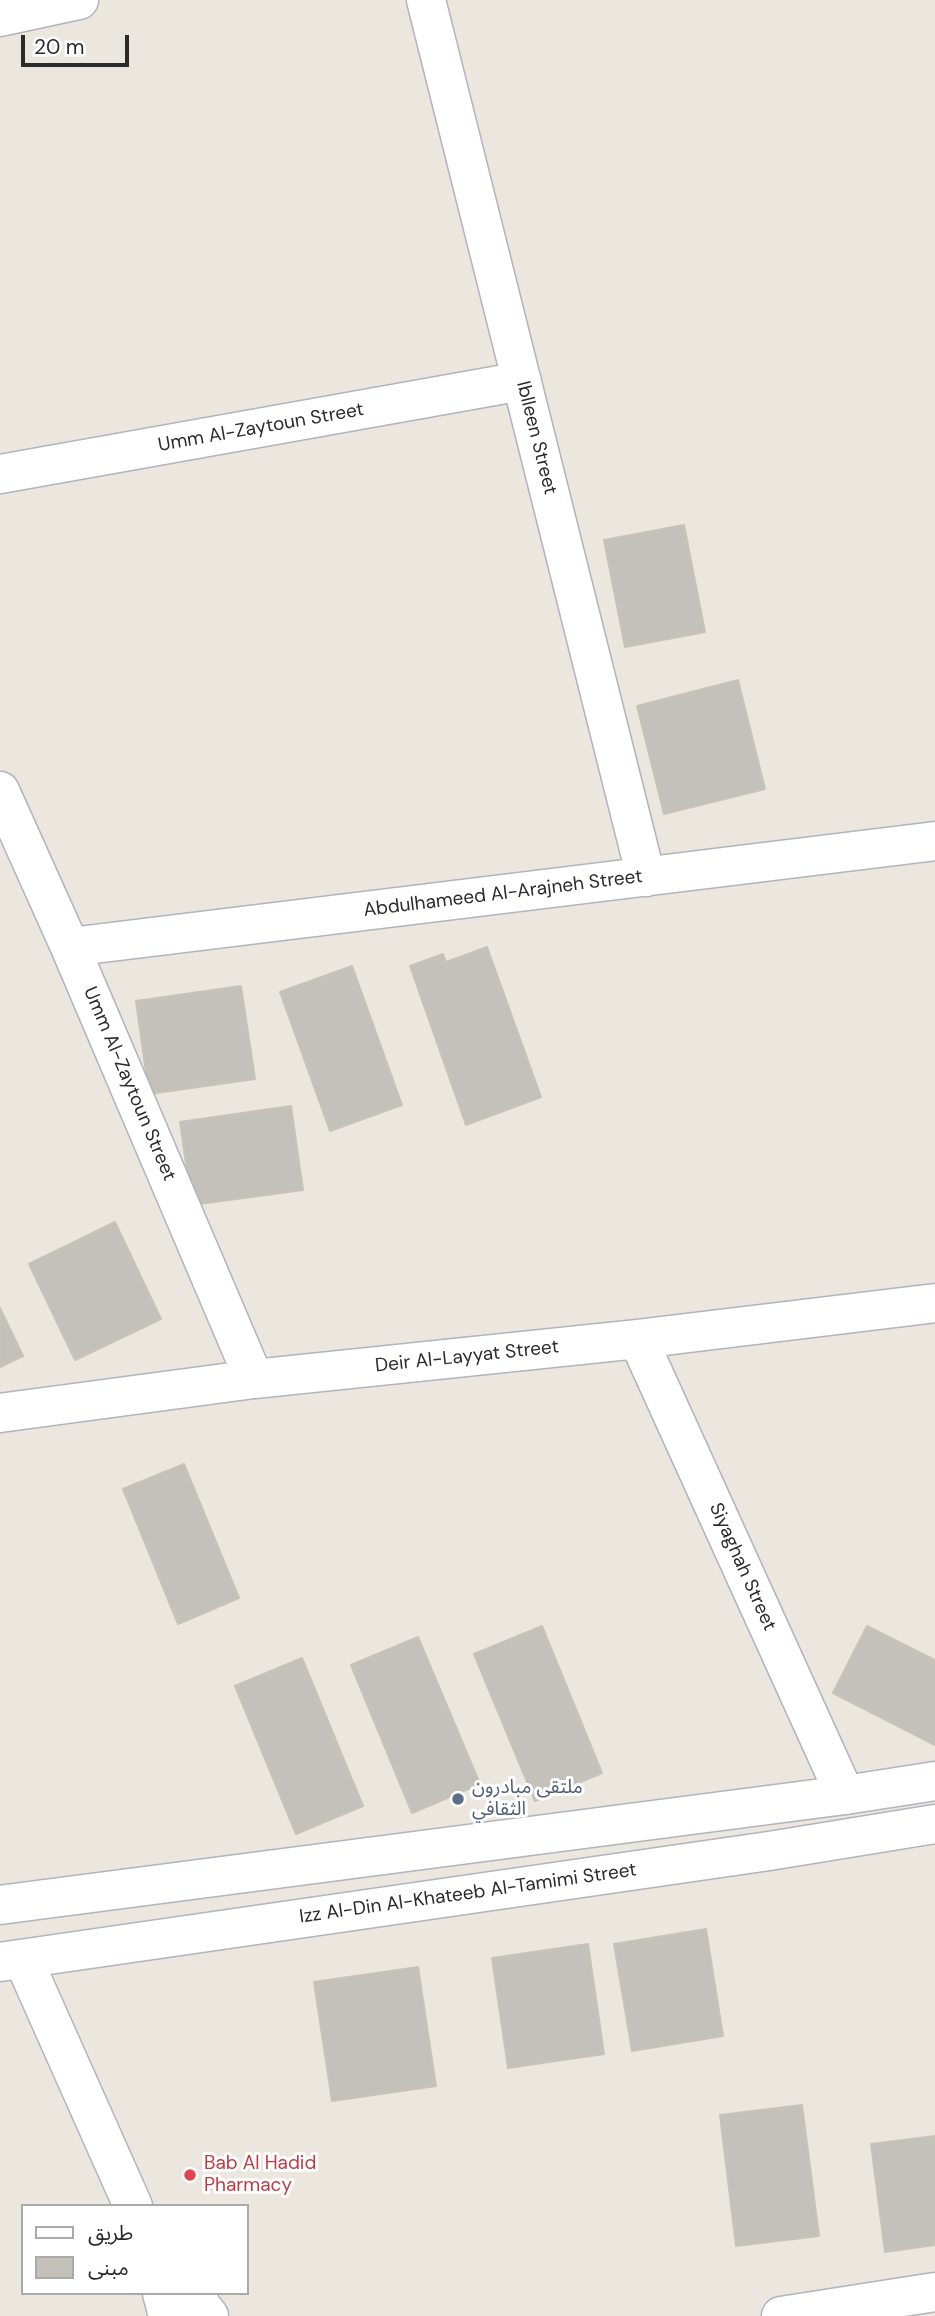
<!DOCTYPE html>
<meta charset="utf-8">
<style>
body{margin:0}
#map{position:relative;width:935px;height:2316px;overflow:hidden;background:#ebe7df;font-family:"DM Sans","Noto Sans Arabic",sans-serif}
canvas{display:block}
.legend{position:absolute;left:21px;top:2204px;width:228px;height:91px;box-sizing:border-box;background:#fff;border:2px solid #aaa;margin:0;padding:9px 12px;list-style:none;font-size:21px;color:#2b2b2b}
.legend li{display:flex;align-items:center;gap:14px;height:35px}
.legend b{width:35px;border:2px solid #aaa}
.scale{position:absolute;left:21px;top:35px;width:108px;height:32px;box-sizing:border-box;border:4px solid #2b2b2b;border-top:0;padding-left:9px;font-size:21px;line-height:24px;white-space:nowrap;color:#2b2b2b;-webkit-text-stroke:5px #fff;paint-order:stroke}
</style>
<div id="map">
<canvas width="935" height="2316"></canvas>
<ul class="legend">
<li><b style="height:9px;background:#fff"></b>طريق</li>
<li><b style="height:19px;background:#c4c1ba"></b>مبنى</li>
</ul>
<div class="scale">20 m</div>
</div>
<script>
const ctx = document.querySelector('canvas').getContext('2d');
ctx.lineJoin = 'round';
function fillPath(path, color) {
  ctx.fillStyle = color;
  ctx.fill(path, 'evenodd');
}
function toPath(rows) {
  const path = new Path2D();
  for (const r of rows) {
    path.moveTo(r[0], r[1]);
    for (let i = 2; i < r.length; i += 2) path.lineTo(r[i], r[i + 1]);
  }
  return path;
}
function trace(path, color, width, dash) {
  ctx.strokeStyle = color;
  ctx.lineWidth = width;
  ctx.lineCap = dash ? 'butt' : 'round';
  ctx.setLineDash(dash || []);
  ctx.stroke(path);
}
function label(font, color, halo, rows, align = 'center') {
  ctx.font = font + ' "DM Sans","Noto Sans Arabic",sans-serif';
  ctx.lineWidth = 6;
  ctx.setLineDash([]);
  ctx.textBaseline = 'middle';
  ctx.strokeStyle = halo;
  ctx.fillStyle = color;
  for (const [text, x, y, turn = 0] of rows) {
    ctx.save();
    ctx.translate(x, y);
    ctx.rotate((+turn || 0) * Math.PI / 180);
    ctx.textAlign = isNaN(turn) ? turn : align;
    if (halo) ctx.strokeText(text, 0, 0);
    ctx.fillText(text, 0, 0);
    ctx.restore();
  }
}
const building = toPath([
 [684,525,705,632,625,647,604,540,684,525],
 [738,680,765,789,664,814,637,706,738,680],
 [487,947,541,1097,466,1125,410,966,443,954,446,962,487,947],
 [352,966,402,1105,330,1131,280,992,352,966],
 [241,986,255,1079,149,1094,136,1001,241,986],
 [291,1106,303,1190,192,1205,180,1122,291,1106],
 [115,1222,161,1319,75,1360,29,1264,115,1222],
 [0,1308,23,1356,0,1367,0,1308],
 [184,1464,239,1598,178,1624,123,1489,184,1464],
 [542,1626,602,1773,535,1801,474,1654,542,1626],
 [867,1626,935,1660,935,1745,833,1693,867,1626],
 [418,1637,480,1784,412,1813,351,1665,418,1637],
 [302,1658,363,1806,296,1834,235,1686,302,1658],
 [706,1929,723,2036,632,2051,614,1944,706,1929],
 [588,1944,604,2054,508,2068,492,1958,588,1944],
 [418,1967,436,2086,332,2101,314,1982,418,1967],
 [802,2105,819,2236,736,2246,720,2115,802,2105],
 [935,2136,935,2245,885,2252,871,2144,935,2136]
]);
const street = toPath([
 [426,0,646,877],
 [0,17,79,0],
 [0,474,522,381],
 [0,791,70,947,254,1379],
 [70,947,935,841],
 [638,1339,845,1795],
 [0,1413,254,1379,638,1339,935,1303],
 [781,2316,935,2292]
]);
const secondary = toPath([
 [0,1905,845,1795,935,1781],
 [23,1959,133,2206],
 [0,1962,769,1851,935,1824],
 [162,2293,168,2316],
 [191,2293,209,2316]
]);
const markers = [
 [458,1799,7,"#5c6f8a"],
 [190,2175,7,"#e0444e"]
];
const streetNames = [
 ["Umm Al-Zaytoun Street",261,428,-10],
 ["Iblleen Street",536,438,76],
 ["Abdulhameed Al-Arajneh Street",503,894,-7],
 ["Umm Al-Zaytoun Street",129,1084,67],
 ["Deir Al-Layyat Street",467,1357,-6],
 ["Siyaghah Street",742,1567,66],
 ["Izz Al-Din Al-Khateeb Al-Tamimi Street",468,1894,-8]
];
const serviceNames = [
 ["ملتقى مبادرون",472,1788],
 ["الثقافي",472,1810]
];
const healthNames = [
 ["Bab Al Hadid",204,2164],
 ["Pharmacy",204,2186]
];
fillPath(building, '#c4c1ba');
trace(building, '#c6c3b9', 2);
trace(street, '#b2b3bd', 41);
trace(secondary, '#b2b3bd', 41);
trace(street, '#fff', 38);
trace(secondary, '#fff', 38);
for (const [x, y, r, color] of markers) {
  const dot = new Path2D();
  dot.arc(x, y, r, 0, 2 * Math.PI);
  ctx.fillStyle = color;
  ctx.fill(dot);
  trace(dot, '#fff', 2.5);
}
label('19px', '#2b2b2b', '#fff', streetNames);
label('19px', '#4e5e75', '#fff', serviceNames, 'left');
label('19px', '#be3a42', '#fff', healthNames, 'left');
</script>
